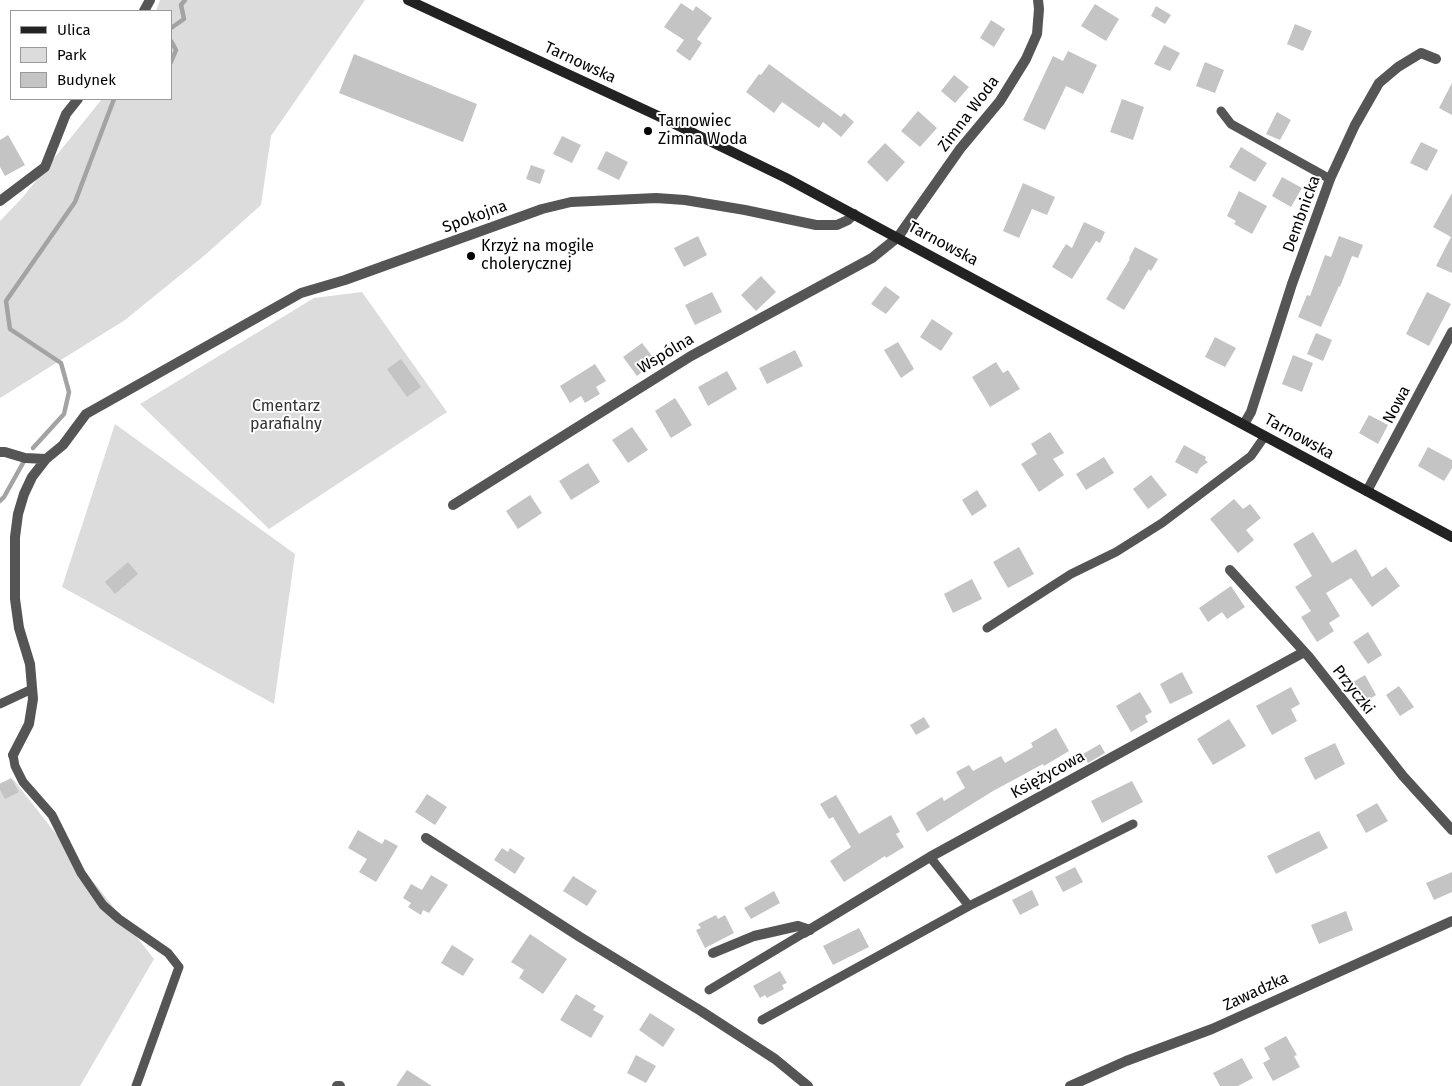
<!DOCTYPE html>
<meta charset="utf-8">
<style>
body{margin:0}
#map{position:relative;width:1452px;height:1086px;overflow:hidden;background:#fff;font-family:"Fira Sans",sans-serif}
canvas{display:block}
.legend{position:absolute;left:10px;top:10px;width:162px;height:90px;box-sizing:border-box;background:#fff;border:1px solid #999;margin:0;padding:6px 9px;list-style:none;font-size:15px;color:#000}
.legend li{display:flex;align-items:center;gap:10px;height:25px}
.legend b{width:25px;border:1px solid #999}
</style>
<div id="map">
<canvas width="1452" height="1086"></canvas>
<ul class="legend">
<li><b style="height:6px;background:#222"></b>Ulica</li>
<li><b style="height:14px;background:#dcdcdc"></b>Park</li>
<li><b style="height:14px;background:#c4c4c4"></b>Budynek</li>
</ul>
</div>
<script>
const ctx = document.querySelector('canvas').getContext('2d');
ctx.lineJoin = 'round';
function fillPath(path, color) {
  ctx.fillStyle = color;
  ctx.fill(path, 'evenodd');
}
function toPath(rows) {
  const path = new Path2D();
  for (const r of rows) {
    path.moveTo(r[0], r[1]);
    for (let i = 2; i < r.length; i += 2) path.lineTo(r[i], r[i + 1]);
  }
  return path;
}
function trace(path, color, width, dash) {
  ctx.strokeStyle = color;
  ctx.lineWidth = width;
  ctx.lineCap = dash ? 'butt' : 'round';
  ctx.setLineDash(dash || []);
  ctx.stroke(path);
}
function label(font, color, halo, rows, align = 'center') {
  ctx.font = font + ' "Fira Sans",sans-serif';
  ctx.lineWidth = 4;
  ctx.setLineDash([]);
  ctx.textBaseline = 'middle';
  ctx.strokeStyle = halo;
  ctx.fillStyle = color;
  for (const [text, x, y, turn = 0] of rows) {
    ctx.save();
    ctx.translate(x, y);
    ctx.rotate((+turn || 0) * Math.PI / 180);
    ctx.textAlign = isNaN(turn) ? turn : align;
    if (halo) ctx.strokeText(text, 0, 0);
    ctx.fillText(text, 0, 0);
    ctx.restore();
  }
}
const green = toPath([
 [160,0,365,0,271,136,261,205,205,255,125,320,0,398,0,221,22,198,102,99,171,99,171,11,156,11],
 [362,292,447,412,269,529,140,404,314,298],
 [115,424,295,554,274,704,62,587],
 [13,779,154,959,80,1086,0,1086,0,783]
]);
const stream = toPath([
 [171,28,184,19,181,5,185,0],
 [171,41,176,50,171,62],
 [33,448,64,414,69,392,61,363,10,329,6,301,75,202,114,99],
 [0,501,4,497,23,463]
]);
const building = toPath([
 [681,3,693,11,696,6,712,18,697,39,702,43,690,61,676,51,684,40,664,27],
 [1095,4,1119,19,1106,41,1081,26],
 [1156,6,1171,15,1165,24,1151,16],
 [991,20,1005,29,994,47,980,38],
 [1295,24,1312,31,1303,51,1287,44],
 [1164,45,1180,53,1170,71,1154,64],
 [1068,51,1097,65,1083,94,1066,86,1045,130,1023,120,1053,56,1063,61],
 [354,54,477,104,463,142,339,93],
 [1205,62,1224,70,1215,93,1196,86],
 [769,64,841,117,844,113,854,122,841,137,823,122,819,128,782,102,774,113,746,92,759,74,761,75],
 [954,75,969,87,955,103,941,91],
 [1452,83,1452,115,1439,108],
 [1122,99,1144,107,1133,140,1110,132],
 [918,111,937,128,920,147,901,131],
 [1277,112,1291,120,1280,140,1266,134],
 [8,135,25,165,5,176,0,167,0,140],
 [562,136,581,145,572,163,553,154],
 [1421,142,1438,150,1427,171,1410,163],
 [885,143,905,162,887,182,867,162],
 [1241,147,1267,163,1255,182,1229,167],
 [606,151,628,162,619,180,597,169],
 [531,165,545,170,540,184,526,179],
 [1282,177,1302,188,1291,207,1272,196],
 [1023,183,1055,197,1047,215,1032,209,1019,238,1003,231],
 [1239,191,1267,206,1252,234,1234,224,1236,221,1227,216],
 [1452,193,1452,273,1436,266,1451,237,1433,227],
 [1084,222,1105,232,1100,243,1096,241,1072,279,1052,267,1066,244,1072,248],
 [698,236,707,255,684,267,674,248],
 [1339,236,1363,245,1358,258,1352,256,1340,287,1339,286,1321,327,1298,317,1307,295,1310,296,1325,255,1331,257],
 [1135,247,1158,259,1151,271,1149,269,1124,310,1106,299,1130,259,1129,258],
 [761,276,776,292,756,311,741,295],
 [885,286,900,297,886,314,871,304],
 [712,292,722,312,695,325,685,305],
 [1427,292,1451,304,1429,346,1406,334],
 [932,319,953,333,941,351,920,337],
 [1316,333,1332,340,1323,361,1307,354],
 [1215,337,1236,348,1225,367,1205,357],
 [898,342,914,369,901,378,884,350],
 [642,343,656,361,637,376,623,357],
 [795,350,803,366,767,384,759,368],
 [1293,355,1313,363,1302,392,1282,384],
 [401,359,421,387,407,397,387,369],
 [996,362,1003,373,1008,370,1020,389,990,407,972,377],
 [595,364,606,381,596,387,600,394,585,403,581,396,570,403,560,386],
 [727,371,737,389,708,406,698,387],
 [675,398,692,425,671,438,655,411],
 [1369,415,1388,425,1378,444,1359,433],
 [632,427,648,450,628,463,612,440],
 [1050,432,1064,453,1053,459,1064,475,1039,492,1021,464,1037,454,1031,444],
 [1184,445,1206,457,1205,460,1208,462,1200,468,1197,474,1175,462],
 [1428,447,1452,460,1452,468,1444,481,1418,466],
 [1104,457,1114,473,1086,490,1076,474],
 [588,463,600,482,571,500,559,481],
 [1151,475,1167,495,1148,509,1133,489],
 [977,490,987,506,972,516,962,500],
 [530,495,542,513,518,529,506,511],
 [1234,499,1243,509,1250,504,1261,518,1246,530,1254,540,1238,553,1210,519],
 [1313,532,1332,563,1356,549,1372,577,1386,567,1400,586,1372,607,1351,578,1326,593,1340,616,1329,623,1334,631,1317,642,1301,617,1311,611,1295,587,1312,576,1293,544],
 [1019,547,1034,574,1008,588,993,562],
 [128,562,138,574,115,594,105,582],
 [972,579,982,599,953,613,944,594],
 [1231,586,1245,607,1227,619,1222,612,1208,622,1199,608],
 [1368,632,1382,655,1368,664,1353,642],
 [1182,672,1193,693,1170,704,1160,684],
 [1365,675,1376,695,1365,702,1353,682],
 [1399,686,1414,707,1400,716,1386,695],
 [1291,687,1300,704,1291,709,1297,721,1272,735,1256,706],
 [1140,692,1152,712,1145,716,1148,722,1131,732,1116,706],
 [924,717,930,727,916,735,910,725],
 [1229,719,1246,746,1213,765,1197,739],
 [1056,728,1069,751,1044,766,1043,764,993,791,927,832,916,813,942,797,944,801,965,788,956,772,969,765,973,771,1001,756,1005,763,1033,747,1031,743],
 [1335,743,1345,764,1315,780,1304,758],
 [1100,744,1105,753,1088,763,1083,754],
 [11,778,19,792,5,799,0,790,0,784],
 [1132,781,1143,802,1102,823,1091,801],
 [427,794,447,807,435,825,415,812],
 [836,795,859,834,891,815,900,832,896,834,904,847,886,858,885,856,844,882,830,861,851,847,833,817,829,819,820,804],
 [1377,803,1388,821,1366,833,1356,815],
 [358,830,382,844,385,839,398,846,376,882,359,872,367,859,348,848],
 [1319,831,1328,848,1276,874,1267,856],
 [502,848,508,852,510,848,525,858,515,874,494,860],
 [1075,867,1083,882,1063,892,1055,877],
 [1452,872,1452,892,1434,900,1426,883],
 [431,875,448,885,429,913,423,910,421,915,408,907,411,903,403,898,411,884,422,890],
 [573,876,597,891,587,906,563,891],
 [1032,890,1039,905,1020,915,1012,900],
 [774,891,780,903,751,919,744,908],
 [1346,911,1353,930,1319,944,1311,925],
 [716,915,718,919,725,915,734,933,705,948,696,930,701,928,698,924],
 [859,928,869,947,833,965,823,946],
 [530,934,567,959,543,994,519,978,524,970,511,962],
 [452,945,474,959,463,976,441,963],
 [780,971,787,983,782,985,784,989,767,998,765,995,760,998,753,986],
 [576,994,596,1006,593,1010,604,1016,591,1038,560,1020],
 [650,1013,675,1029,663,1047,639,1030],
 [1286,1036,1297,1055,1294,1056,1300,1067,1273,1081,1263,1063,1270,1059,1264,1048],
 [636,1055,656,1066,646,1083,627,1073],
 [1242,1058,1253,1078,1238,1086,1220,1086,1213,1073],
 [407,1070,432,1086,396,1086]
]);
const service = toPath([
 [1221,111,1231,124,1330,179],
 [987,628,1071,574,1116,552,1162,523,1251,456,1265,436],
 [0,704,32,689],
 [13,755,15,766,23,782,52,815,81,873,103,905,119,919,168,953,179,967,136,1086],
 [930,857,969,906],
 [709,990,804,933],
 [762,1020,969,906,1133,824]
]);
const minor = toPath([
 [144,11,150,0],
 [0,201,45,167,66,114,78,99],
 [1244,424,1251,412,1292,284,1330,179,1355,125,1379,83,1398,67,1421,53,1436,59],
 [0,452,5,452,25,458,46,459],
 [1367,491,1452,332],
 [453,505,691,356,872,258,898,237,960,149,1000,101,1026,59,1037,34,1039,9,1038,0],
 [1230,570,1309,657,1403,776,1452,830],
 [13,755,29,724,33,699,30,664,19,628,15,599,15,537,18,514,24,494,32,477,46,459,63,445,86,414,301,293,345,280,542,209,571,202,656,198,685,200,745,210,816,225,837,225,848,220,854,214],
 [426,838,580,937,701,1011,775,1059,808,1086],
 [804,933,930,857,1304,652],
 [713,953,754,936,798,926,810,930],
 [337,1086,340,1086]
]);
const tertiary = toPath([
 [1070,1086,1126,1061,1212,1029,1452,921]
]);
const secondary = toPath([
 [408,0,656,115,786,178,1452,537]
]);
const markers = [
 [648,131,5,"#000"],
 [471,256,5,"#000"]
];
const streetNames = [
 ["Tarnowska",580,63,25],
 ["Zimna Woda",969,114,-53],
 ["Dembnicka",1302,214,-70],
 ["Spokojna",475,217,-20],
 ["Tarnowska",943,244,28],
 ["Wspólna",666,354,-31],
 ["Nowa",1397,405,-62],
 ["Tarnowska",1299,437,29],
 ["Przyczki",1353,690,52],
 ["Księżycowa",1048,775,-29],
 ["Zawadzka",1256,992,-25]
];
const poiNames = [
 ["Tarnowiec",658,122],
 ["Zimna Woda",658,140],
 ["Krzyż na mogile",481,247],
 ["cholerycznej",481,265]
];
const parkNames = [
 ["Cmentarz",286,407],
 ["parafialny",286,425]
];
fillPath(green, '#dcdcdc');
trace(stream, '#a3a3a3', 4.5);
fillPath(building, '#c4c4c4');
trace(service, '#555', 9);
trace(minor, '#555', 10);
trace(tertiary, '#555', 10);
trace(secondary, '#222', 10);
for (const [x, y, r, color] of markers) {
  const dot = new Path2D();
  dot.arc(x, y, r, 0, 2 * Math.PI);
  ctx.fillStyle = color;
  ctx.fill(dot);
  trace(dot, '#fff', 2);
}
label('16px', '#000', '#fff', streetNames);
label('16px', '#000', '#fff', poiNames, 'left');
label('16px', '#333', '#fff', parkNames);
</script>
